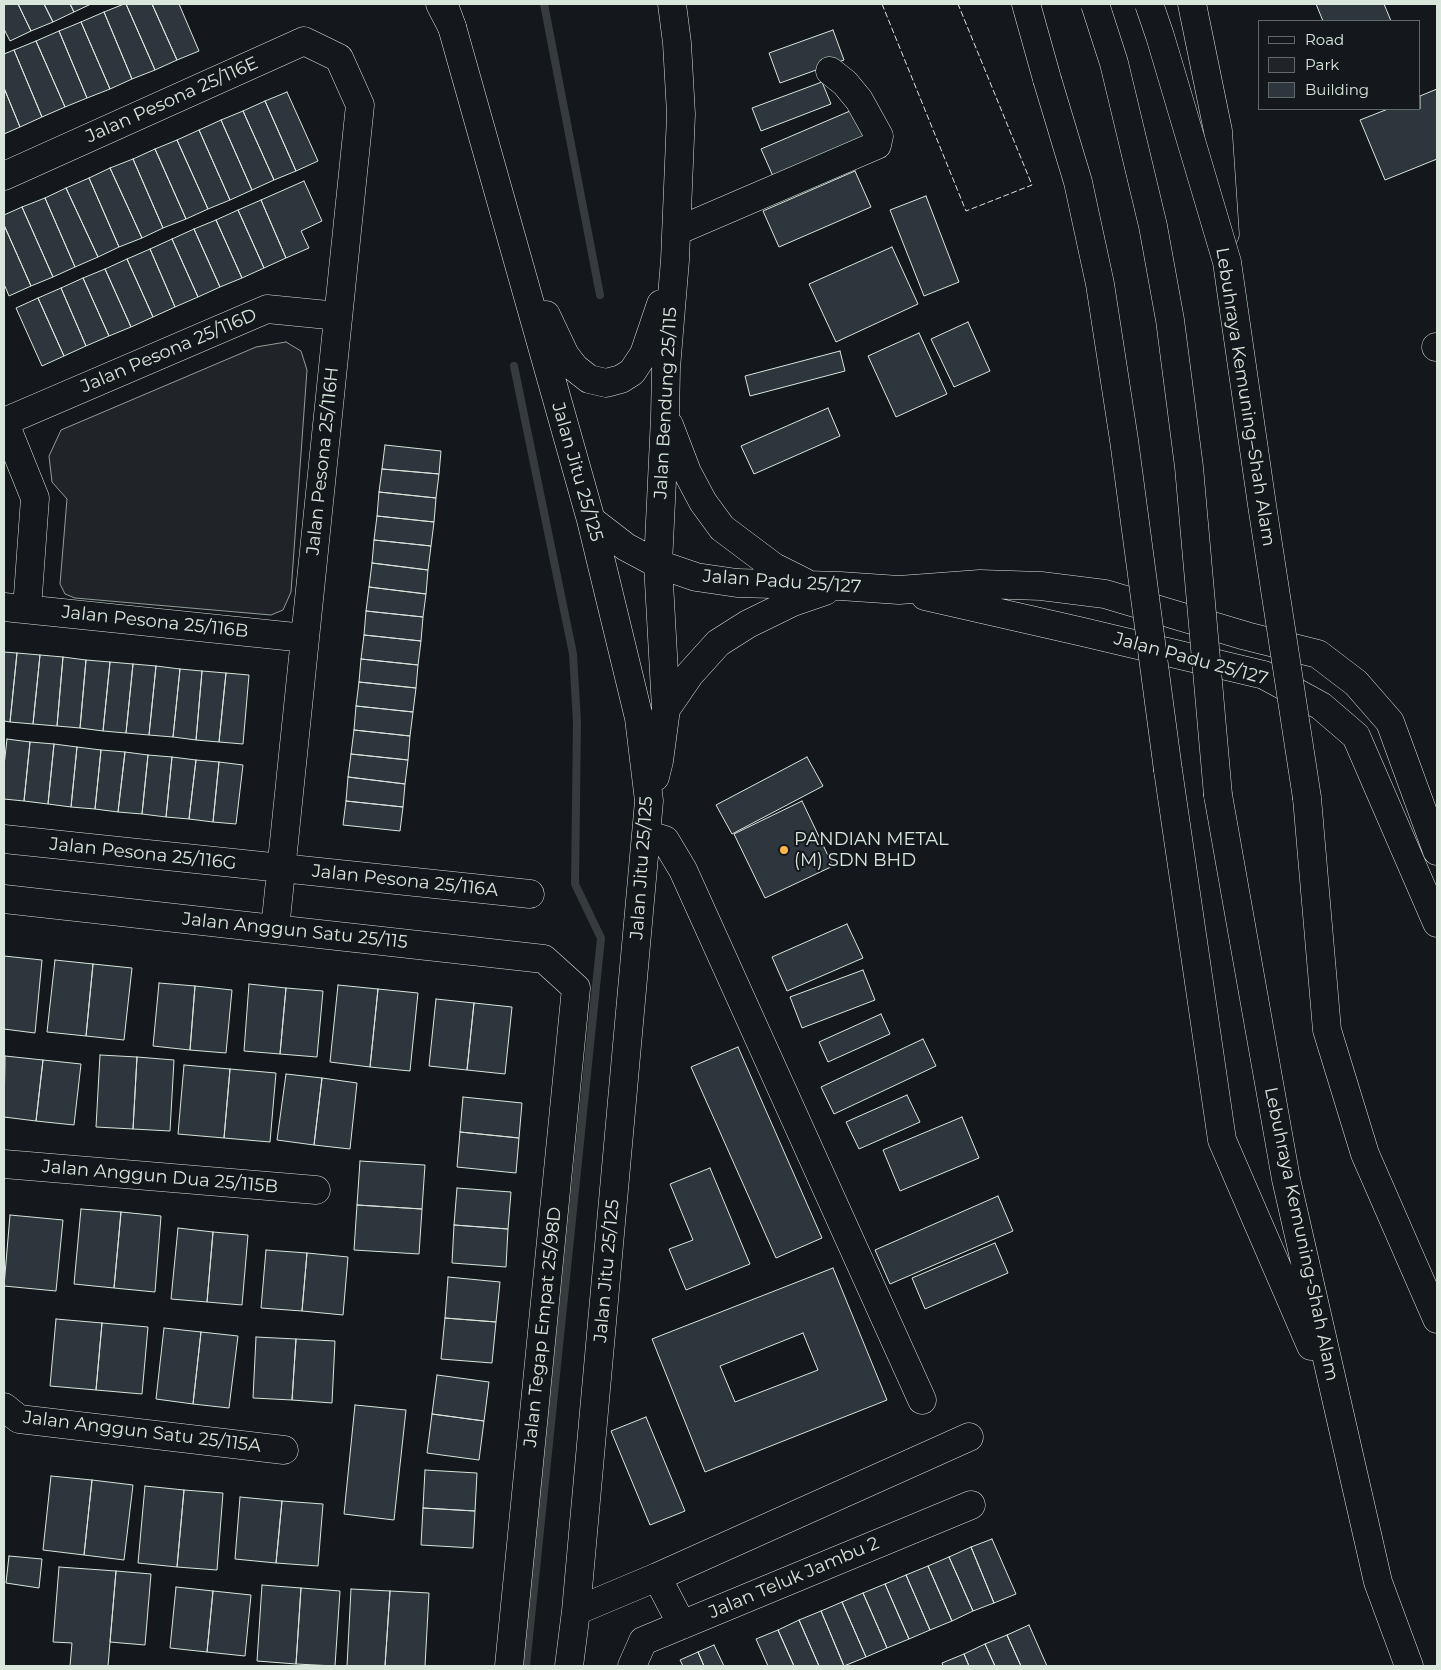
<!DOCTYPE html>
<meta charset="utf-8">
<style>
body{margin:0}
#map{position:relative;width:1441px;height:1670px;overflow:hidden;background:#14181c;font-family:Montserrat,sans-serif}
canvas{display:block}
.frame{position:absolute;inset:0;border:5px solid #d8e6dc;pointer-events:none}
.legend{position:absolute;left:1258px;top:20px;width:162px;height:90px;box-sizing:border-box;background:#14181c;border:1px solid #626a69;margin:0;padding:6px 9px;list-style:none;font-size:15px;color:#d8e6dc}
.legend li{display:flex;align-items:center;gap:10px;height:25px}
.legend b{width:25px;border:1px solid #626a69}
</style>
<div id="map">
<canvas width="1441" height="1670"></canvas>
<div class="frame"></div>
<ul class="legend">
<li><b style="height:6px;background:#14181c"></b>Road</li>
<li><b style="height:14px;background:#202428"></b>Park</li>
<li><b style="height:14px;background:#2c363c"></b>Building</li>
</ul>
</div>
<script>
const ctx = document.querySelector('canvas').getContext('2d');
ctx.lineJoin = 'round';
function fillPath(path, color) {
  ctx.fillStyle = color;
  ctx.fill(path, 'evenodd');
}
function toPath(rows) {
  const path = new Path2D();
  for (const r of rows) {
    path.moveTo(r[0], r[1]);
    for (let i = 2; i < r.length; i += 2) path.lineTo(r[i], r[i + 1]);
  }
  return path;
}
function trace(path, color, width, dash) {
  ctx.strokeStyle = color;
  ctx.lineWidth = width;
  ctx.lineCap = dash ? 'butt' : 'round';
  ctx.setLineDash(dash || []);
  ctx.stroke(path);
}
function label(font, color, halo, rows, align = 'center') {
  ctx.font = font + ' Montserrat,sans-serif';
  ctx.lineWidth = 4;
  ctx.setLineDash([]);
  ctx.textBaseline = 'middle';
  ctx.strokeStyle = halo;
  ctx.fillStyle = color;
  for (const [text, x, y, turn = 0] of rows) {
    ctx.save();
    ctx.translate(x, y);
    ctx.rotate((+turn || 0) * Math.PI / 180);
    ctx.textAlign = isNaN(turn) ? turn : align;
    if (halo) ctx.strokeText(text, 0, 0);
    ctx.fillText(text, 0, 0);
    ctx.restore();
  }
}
const green = toPath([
 [286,342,301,351,307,370,291,592,283,610,271,615,75,598,65,594,60,584,67,499,52,482,49,456,61,430,256,347,286,342]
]);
const stream = toPath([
 [544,4,600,295],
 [514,366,573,654,577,722,575,884,601,938,526,1666]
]);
const building = toPath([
 [4,4,18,4,31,31,10,41,4,29,4,4],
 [18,4,44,4,53,22,31,31,18,4],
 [44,4,70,4,74,12,53,22,44,4],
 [70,4,91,4,74,12,70,4],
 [124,4,126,4,155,70,132,79,104,12,124,4],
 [126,4,152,4,177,60,155,70,126,4],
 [152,4,179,4,199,51,177,60,152,4],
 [1316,4,1384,4,1391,21,1323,21,1316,4],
 [104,12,132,79,110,89,81,22,104,12],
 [81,22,110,89,87,98,59,31,81,22],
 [833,30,844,60,780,83,769,53,833,30],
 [59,31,87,98,65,107,36,41,59,31],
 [36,41,65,107,42,117,14,50,36,41],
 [14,50,42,117,20,127,4,88,4,54,14,50],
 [822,82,831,104,761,131,752,108,822,82],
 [4,88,20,127,4,134,4,88],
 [1437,89,1437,159,1385,180,1360,120,1388,109,1420,109,1420,96,1437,89],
 [287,92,318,161,296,171,265,101,287,92],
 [265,101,296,171,274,180,243,111,265,101],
 [857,108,872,142,776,183,761,149,857,108],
 [243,111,274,180,252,190,221,120,243,111],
 [221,120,252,190,230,200,199,130,221,120],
 [199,130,230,200,208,209,177,140,199,130],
 [177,140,208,209,186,219,155,149,177,140],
 [155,149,186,219,163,228,133,159,155,149],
 [133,159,163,228,142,238,110,168,133,159],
 [110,168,142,238,119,247,89,178,110,168],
 [855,171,871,207,779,247,763,211,855,171],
 [89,178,119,247,98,257,66,188,89,178],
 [304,181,322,221,301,231,309,248,286,258,261,200,304,181],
 [66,188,98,257,75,267,45,198,66,188],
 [926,196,959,282,924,296,890,210,926,196],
 [45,198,75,267,53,277,22,207,45,198],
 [261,200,286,258,264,268,238,210,261,200],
 [22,207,53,277,31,286,4,225,4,215,22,207],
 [238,210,264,268,242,278,216,220,238,210],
 [216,220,242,278,220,287,194,229,216,220],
 [4,225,31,286,9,296,4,284,4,225],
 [194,229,220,287,198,297,172,239,194,229],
 [172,239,198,297,175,307,150,249,172,239],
 [892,247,918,304,836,342,809,284,892,247],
 [150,249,175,307,153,317,127,259,150,249],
 [127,259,153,317,131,327,105,269,127,259],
 [105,269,131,327,109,336,83,278,105,269],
 [83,278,109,336,86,346,61,288,83,278],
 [61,288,86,346,64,356,38,298,61,288],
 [38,298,64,356,42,366,16,308,38,298],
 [968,322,990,371,954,387,931,339,968,322],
 [919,333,947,394,896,417,868,356,919,333],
 [840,351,845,371,750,396,745,376,840,351],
 [828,408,840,436,754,474,741,446,828,408],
 [385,445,441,451,439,474,382,469,385,445],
 [382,469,439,474,436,498,379,492,382,469],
 [379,492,436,498,434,522,377,516,379,492],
 [377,516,434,522,431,546,374,540,377,516],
 [374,540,431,546,428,570,372,563,374,540],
 [372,563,428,570,426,594,369,587,372,563],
 [369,587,426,594,423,617,366,611,369,587],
 [366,611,423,617,421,641,364,635,366,611],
 [364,635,421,641,418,665,361,659,364,635],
 [4,652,17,653,10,722,4,721,4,652],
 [17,653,40,655,33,724,10,722,17,653],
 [40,655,63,657,57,726,33,724,40,655],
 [63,657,86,660,80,728,57,726,63,657],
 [361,659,418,665,416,688,359,682,361,659],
 [86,660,110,662,103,731,80,728,86,660],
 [110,662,133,664,126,733,103,731,110,662],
 [133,664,156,666,149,735,126,733,133,664],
 [156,666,180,669,173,737,149,735,156,666],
 [180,669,202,671,196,740,173,737,180,669],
 [202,671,226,673,219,742,196,740,202,671],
 [226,673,249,675,243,744,219,742,226,673],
 [359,682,416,688,413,712,356,706,359,682],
 [356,706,413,712,410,736,354,730,356,706],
 [354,730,410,736,408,760,351,754,354,730],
 [7,739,30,742,24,801,4,799,4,766,7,739],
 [30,742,54,744,48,804,24,801,30,742],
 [54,744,77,747,71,807,48,804,54,744],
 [77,747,101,750,95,809,71,807,77,747],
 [101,750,125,752,118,812,95,809,101,750],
 [125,752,148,755,142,814,118,812,125,752],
 [351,754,408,760,405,784,348,777,351,754],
 [148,755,172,757,166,817,142,814,148,755],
 [172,757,196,760,189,819,166,817,172,757],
 [807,757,823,786,732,834,716,805,807,757],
 [196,760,219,762,213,822,189,819,196,760],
 [219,762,243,765,236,824,213,822,219,762],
 [348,777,405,784,403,807,346,801,348,777],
 [346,801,403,807,400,831,343,825,346,801],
 [802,801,833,866,765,898,734,834,802,801],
 [847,924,863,958,787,991,772,957,847,924],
 [4,956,42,960,35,1033,4,1029,4,956],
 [55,960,93,964,86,1036,47,1032,55,960],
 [93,964,132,968,124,1040,86,1036,93,964],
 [863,970,875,1000,802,1028,790,997,863,970],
 [159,983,195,986,190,1050,153,1046,159,983],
 [249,984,286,988,280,1054,244,1051,249,984],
 [338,985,378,989,370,1067,330,1062,338,985],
 [195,986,232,990,226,1053,190,1050,195,986],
 [286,988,323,991,317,1057,280,1054,286,988],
 [378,989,418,993,410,1071,370,1067,378,989],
 [436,999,474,1003,467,1070,429,1066,436,999],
 [474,1003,512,1007,505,1074,467,1070,474,1003],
 [881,1014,890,1034,828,1062,819,1042,881,1014],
 [923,1039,936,1066,834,1114,821,1087,923,1039],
 [738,1047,822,1238,776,1258,691,1067,738,1047],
 [100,1055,137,1057,133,1129,96,1127,100,1055],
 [5,1056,43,1060,36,1121,4,1117,5,1056],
 [137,1057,174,1060,170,1131,133,1129,137,1057],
 [43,1060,81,1064,74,1125,36,1121,43,1060],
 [184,1065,230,1069,224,1138,178,1134,184,1065],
 [230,1069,276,1073,270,1142,224,1138,230,1069],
 [286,1074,322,1078,314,1145,277,1140,286,1074],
 [322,1078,357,1083,350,1149,314,1145,322,1078],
 [907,1095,920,1122,859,1149,846,1122,907,1095],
 [463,1097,522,1103,519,1138,460,1132,463,1097],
 [962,1117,979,1158,900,1191,883,1150,962,1117],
 [460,1132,519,1138,516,1173,457,1167,460,1132],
 [360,1161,425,1165,422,1209,357,1205,360,1161],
 [710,1168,750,1264,686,1290,669,1249,693,1240,670,1184,710,1168],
 [457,1188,511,1192,508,1229,454,1225,457,1188],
 [998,1196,1013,1231,890,1284,875,1250,998,1196],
 [357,1205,422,1209,419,1254,354,1250,357,1205],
 [81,1209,121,1212,114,1288,74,1284,81,1209],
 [121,1212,161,1216,155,1292,114,1288,121,1212],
 [10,1215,63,1220,56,1291,4,1286,10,1215],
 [454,1225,508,1229,506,1267,452,1263,454,1225],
 [178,1228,213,1232,207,1302,171,1299,178,1228],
 [213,1232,248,1235,242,1305,207,1302,213,1232],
 [995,1243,1008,1273,925,1309,912,1278,995,1243],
 [266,1250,307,1253,302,1311,261,1308,266,1250],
 [307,1253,348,1257,343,1315,302,1311,307,1253],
 [833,1268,887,1400,705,1472,652,1339,833,1268],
 [803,1333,818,1370,735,1402,720,1366,803,1333],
 [448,1277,500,1282,496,1322,445,1318,448,1277],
 [445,1318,496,1322,492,1363,441,1359,445,1318],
 [56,1319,102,1323,96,1390,50,1386,56,1319],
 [102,1323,148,1327,142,1394,96,1390,102,1323],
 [164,1328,201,1332,193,1404,156,1399,164,1328],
 [201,1332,238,1336,229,1408,193,1404,201,1332],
 [256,1337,296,1339,292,1400,253,1398,256,1337],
 [296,1339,335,1341,332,1403,292,1400,296,1339],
 [437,1375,489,1382,484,1421,432,1414,437,1375],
 [355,1405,406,1410,394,1520,344,1514,355,1405],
 [432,1414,484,1421,479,1460,427,1453,432,1414],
 [646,1417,685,1511,650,1525,611,1431,646,1417],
 [425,1470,477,1473,475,1511,423,1508,425,1470],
 [51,1476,92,1480,84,1555,43,1550,51,1476],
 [92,1480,133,1485,124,1560,84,1555,92,1480],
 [145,1486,184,1490,177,1567,138,1563,145,1486],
 [184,1490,223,1493,217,1570,177,1567,184,1490],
 [240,1497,282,1501,276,1563,235,1559,240,1497],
 [282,1501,323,1504,318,1566,276,1563,282,1501],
 [423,1508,475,1511,473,1548,421,1545,423,1508],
 [992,1539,1016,1594,994,1603,971,1547,992,1539],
 [971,1547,994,1603,973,1611,949,1557,971,1547],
 [9,1556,42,1559,39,1588,6,1583,9,1556],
 [949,1557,973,1611,952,1621,928,1566,949,1557],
 [928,1566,952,1621,930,1630,906,1575,928,1566],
 [59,1567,116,1571,108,1666,70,1666,72,1643,53,1642,59,1567],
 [116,1571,151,1574,145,1645,110,1642,116,1571],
 [906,1575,930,1630,909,1639,885,1584,906,1575],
 [885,1584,909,1639,887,1648,863,1593,885,1584],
 [262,1585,301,1588,296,1664,257,1661,262,1585],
 [176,1587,213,1591,207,1652,170,1648,176,1587],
 [301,1588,340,1591,335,1666,296,1664,301,1588],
 [351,1589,390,1591,385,1666,347,1666,351,1589],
 [213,1591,251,1595,245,1656,207,1652,213,1591],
 [390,1591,429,1593,425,1666,385,1666,390,1591],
 [863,1593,887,1648,866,1657,842,1602,863,1593],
 [842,1602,866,1657,844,1666,821,1611,842,1602],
 [821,1611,844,1666,819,1666,799,1620,821,1611],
 [799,1620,819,1666,794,1666,778,1630,799,1620],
 [1029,1625,1047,1666,1021,1666,1007,1635,1029,1625],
 [778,1630,794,1666,768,1666,756,1639,778,1630],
 [1007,1635,1021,1666,995,1666,985,1644,1007,1635],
 [985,1644,995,1666,969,1666,964,1654,985,1644],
 [714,1645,724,1666,704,1666,698,1652,714,1645],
 [698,1652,704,1666,683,1666,680,1660,698,1652],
 [964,1654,969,1666,943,1666,942,1663,964,1654]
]);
const minor = toPath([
 [444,5,452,27,591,520,639,718,649,801,576,1611,569,1666],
 [4,176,304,41,339,58,360,105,275,929],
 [677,231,877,145,879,136,859,100,845,83,830,71],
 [546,315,565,355,575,368,589,379,606,383,621,379,632,372,644,354,661,304],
 [1436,347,1437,347],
 [4,421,35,498,27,609],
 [4,422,267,309,338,316],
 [669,425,687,472,703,502,722,528,774,567,804,582],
 [591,520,626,547,658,564,696,577,737,583,840,586,899,590,980,584,1041,586,1105,594,1246,636,1318,654,1356,683,1390,722,1437,851],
 [925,596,1083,632,1264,675,1321,706,1356,736,1437,923],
 [4,607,305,638],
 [666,709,690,674,718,643,748,624,793,602,825,591],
 [655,777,659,761,666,709,658,564,665,417,666,368,675,260,681,114,677,43,672,4],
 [646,834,665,840,683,870,922,1400],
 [4,839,530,894],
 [4,899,544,959,576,988,509,1666],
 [4,1164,316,1190],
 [4,1407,19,1419,284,1450],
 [657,1577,682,1625],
 [576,1611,657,1577,969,1437],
 [632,1666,643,1641,971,1505]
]);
const major = toPath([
 [440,4,452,27]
]);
const highway = toPath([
 [1026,4,1047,79],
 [1192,4,1218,131,1225,234],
 [1168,770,1222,1140,1311,1346],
 [1218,795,1286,1179,1378,1582,1409,1666],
 [1307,798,1327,1030,1365,1154,1437,1319]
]);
const highwayBridge = toPath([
 [1095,4,1114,63,1153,226,1170,320,1189,467,1218,795],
 [1149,4,1160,36,1227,262,1262,505,1307,798],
 [1047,79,1078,182,1100,284,1124,440,1168,770]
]);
const fence = toPath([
 [882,4,966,211,1032,185,958,4]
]);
const markers = [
 [784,850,5,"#ffb74d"]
];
const streetNames = [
 ["Jalan Pesona 25/116E",172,100,-24],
 ["Jalan Pesona 25/116D",169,351,-23],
 ["Lebuhraya Kemuning–Shah Alam",1245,397,81],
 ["Jalan Bendung 25/115",666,403,-87],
 ["Jalan Pesona 25/116H",323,461,-84],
 ["Jalan Jitu 25/125",577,472,74],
 ["Jalan Padu 25/127",782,582,4],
 ["Jalan Pesona 25/116B",155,622,6],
 ["Jalan Padu 25/127",1191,659,15],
 ["Jalan Pesona 25/116G",143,854,6],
 ["Jalan Jitu 25/125",642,868,-86],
 ["Jalan Pesona 25/116A",405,881,6],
 ["Jalan Anggun Satu 25/115",295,931,6],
 ["Jalan Anggun Dua 25/115B",160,1177,5],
 ["Lebuhraya Kemuning-Shah Alam",1301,1234,78],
 ["Jalan Jitu 25/125",607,1271,-85],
 ["Jalan Tegap Empat 25/98D",543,1327,-84],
 ["Jalan Anggun Satu 25/115A",142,1432,7],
 ["Jalan Teluk Jambu 2",794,1578,-23]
];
const poiNames = [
 ["PANDIAN METAL",794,840],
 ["(M) SDN BHD",794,861]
];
fillPath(green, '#202428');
trace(green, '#939e99', 1);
trace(stream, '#363b3e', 8);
fillPath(building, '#2c363c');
trace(building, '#d8e6dc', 1);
trace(minor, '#d8e6dc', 29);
trace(major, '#d8e6dc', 29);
trace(highway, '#d8e6dc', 29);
trace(minor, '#14181c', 28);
trace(major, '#14181c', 28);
trace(highway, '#14181c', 28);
trace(highwayBridge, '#d8e6dc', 29, []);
trace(highwayBridge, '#14181c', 28);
trace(fence, '#d8e6dc', 1, [6, 2.5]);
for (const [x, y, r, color] of markers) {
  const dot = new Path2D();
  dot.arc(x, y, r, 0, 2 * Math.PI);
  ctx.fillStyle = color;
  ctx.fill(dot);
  trace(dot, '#14181c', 2);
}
label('18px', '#d8e6dc', '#14181c', streetNames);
label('18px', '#d8e6dc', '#14181c', poiNames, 'left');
</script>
